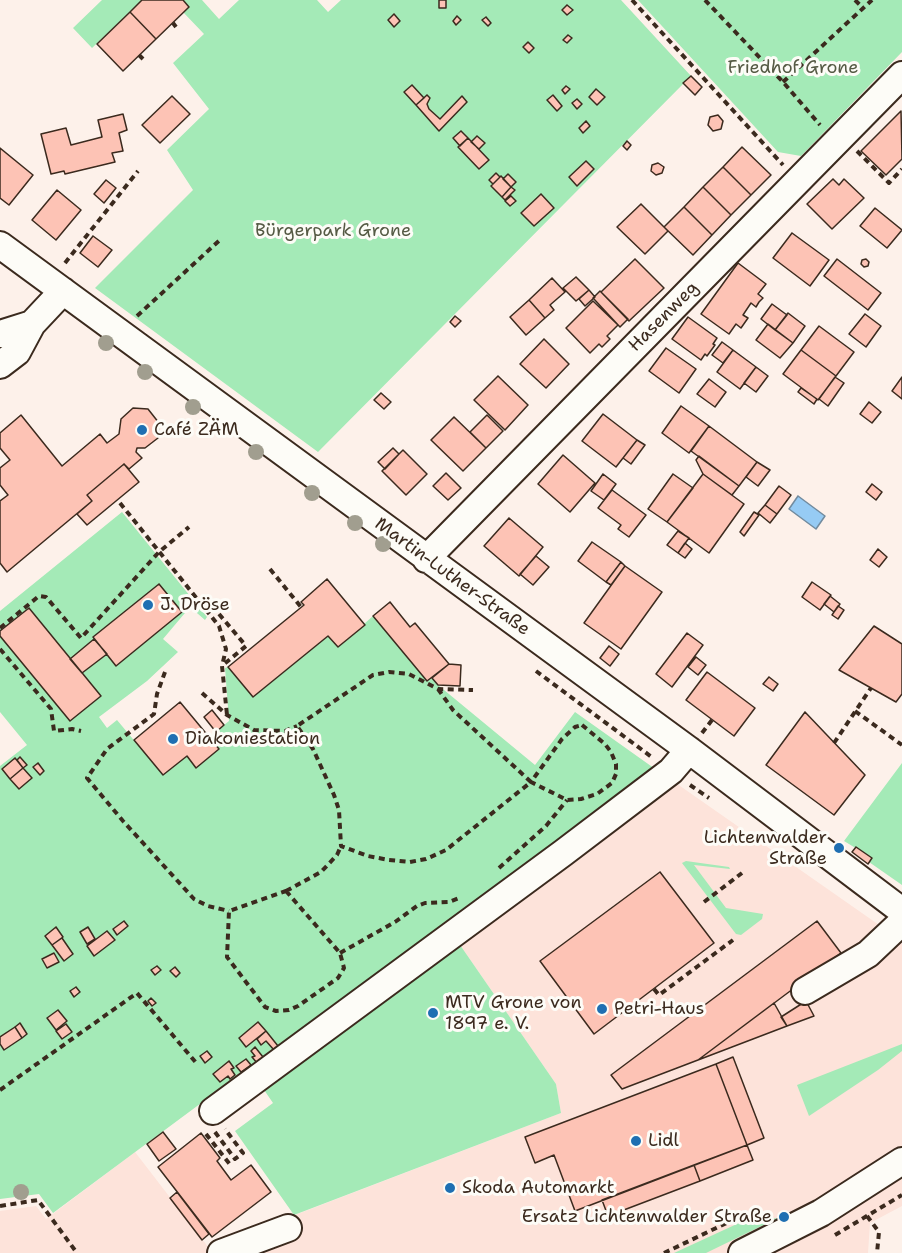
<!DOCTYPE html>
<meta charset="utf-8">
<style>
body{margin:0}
canvas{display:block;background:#fdf1ea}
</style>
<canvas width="902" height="1253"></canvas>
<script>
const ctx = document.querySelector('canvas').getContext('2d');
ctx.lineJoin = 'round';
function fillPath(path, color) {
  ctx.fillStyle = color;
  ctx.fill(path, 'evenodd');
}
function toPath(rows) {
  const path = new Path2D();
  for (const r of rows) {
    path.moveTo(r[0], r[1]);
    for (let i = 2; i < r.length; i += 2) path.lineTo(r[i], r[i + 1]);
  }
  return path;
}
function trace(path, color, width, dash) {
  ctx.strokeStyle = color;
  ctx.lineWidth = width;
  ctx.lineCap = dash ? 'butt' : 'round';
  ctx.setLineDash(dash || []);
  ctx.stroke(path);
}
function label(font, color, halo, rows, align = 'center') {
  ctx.font = font + ' "Shantell Sans",sans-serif';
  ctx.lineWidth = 6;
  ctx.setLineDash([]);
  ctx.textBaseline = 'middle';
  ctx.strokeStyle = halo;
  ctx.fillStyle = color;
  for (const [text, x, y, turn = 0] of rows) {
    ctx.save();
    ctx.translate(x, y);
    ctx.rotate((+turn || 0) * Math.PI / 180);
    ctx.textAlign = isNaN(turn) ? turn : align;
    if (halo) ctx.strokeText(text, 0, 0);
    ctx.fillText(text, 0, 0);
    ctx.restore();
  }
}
const built = toPath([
 [673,781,902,941,902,1206,870,1223,868,1253,0,1253,0,1211,36,1206,46,1219,135,1152,209,1248,561,1113,556,1084,458,942]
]);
const green = toPath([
 [102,0,142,0,92,48,73,28],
 [183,0,202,0,219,19,239,0,317,0,328,12,341,0,621,0,691,76,318,452,95,288,193,190,167,150,209,109,173,63,204,34,183,12,189,7],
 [638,0,902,0,902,52,801,156,778,152],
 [122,512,207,617,205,620,190,607,163,639,178,652,147,681,99,717,107,728,117,720,163,775,187,756,196,767,219,749,209,737,229,721,225,668,228,667,253,697,328,636,338,647,373,616,427,681,432,678,438,685,535,765,575,712,658,771,278,1046,53,1213,39,1194,0,1199,0,766,27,745,0,712,0,611],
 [902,763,902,885,869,862,872,858,844,841],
 [686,861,729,867,730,869,694,865,726,908,763,914,762,919,741,935,736,934,682,863],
 [458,942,556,1084,561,1113,294,1215,235,1131,273,1103,260,1084],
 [902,1044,902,1051,878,1070,809,1116,797,1085],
 [778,1218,706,1253,674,1253,739,1223]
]);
const water = toPath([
 [798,496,825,516,816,529,789,509,798,496]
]);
const building = toPath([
 [142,0,183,0,189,7,156,39,130,12,142,0],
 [439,0,446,0,446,8,439,8,439,0],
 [567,5,573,10,567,15,562,10,567,5],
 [130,12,156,39,123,71,97,44,130,12],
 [394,14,400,21,394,27,388,20,394,14],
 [457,16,461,20,456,25,453,21,457,16],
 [486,17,491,23,488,26,482,20,486,17],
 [568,35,572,38,567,43,563,40,568,35],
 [528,42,534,48,529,53,523,47,528,42],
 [691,76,702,87,695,95,683,83,691,76],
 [412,85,424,98,416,105,404,92,412,85],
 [566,86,570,89,565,94,562,90,566,86],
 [596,89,605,97,597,105,589,97,596,89],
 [427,95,430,98,427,104,429,109,440,119,462,96,467,102,439,131,416,105,427,95],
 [553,95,562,106,557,111,547,100,553,95],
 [172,96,190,114,160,143,142,125,172,96],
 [577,99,582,104,577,109,572,103,577,99],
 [901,111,902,159,886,175,861,151,901,111],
 [123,114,127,130,119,133,123,151,112,153,115,162,65,174,64,171,51,174,41,134,66,128,71,145,102,137,98,120,123,114],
 [718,115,723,121,721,129,713,131,708,125,710,117,718,115],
 [586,121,590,126,583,133,579,128,586,121],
 [461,131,468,138,460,146,453,138,461,131],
 [477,136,485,143,479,149,471,142,477,136],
 [468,138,489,160,479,169,458,147,468,138],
 [627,141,631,145,627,150,623,146,627,141],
 [742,147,771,175,751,195,723,167,742,147],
 [0,148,33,175,9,205,0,198,0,148],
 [586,161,594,169,577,186,569,177,586,161],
 [658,163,664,167,662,173,656,175,651,171,652,165,658,163],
 [723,167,751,195,731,215,703,187,723,167],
 [496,173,500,177,493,184,489,180,496,173],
 [508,174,516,182,511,187,503,179,508,174],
 [501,176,511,187,502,197,491,186,501,176],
 [833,179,839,185,844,179,864,198,832,229,807,204,833,179],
 [106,180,116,188,104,203,94,194,106,180],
 [511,187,515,190,505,200,502,197,511,187],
 [703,187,731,215,712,235,684,207,703,187],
 [57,190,81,210,56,240,32,220,57,190],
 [541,194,554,208,534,226,521,213,541,194],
 [511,196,516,201,510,206,505,201,511,196],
 [641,204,668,231,645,254,617,227,641,204],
 [684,207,712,235,693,255,664,227,684,207],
 [875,208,902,230,887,248,860,226,875,208],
 [792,233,829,260,810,286,773,258,792,233],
 [93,236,112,250,98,267,80,253,93,236],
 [635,259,664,288,629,321,601,292,635,259],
 [837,259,881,293,868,310,824,276,837,259],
 [866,259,869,262,868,266,864,267,861,264,862,260,866,259],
 [738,263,766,284,758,294,763,298,759,302,756,307,751,303,743,315,748,318,741,328,736,324,729,334,701,314,738,263],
 [576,277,589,290,576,301,563,288,576,277],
 [552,278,565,292,550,305,554,310,545,318,529,300,552,278],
 [589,290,595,297,585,306,579,299,589,290],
 [600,291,628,319,620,327,593,298,600,291],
 [529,300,545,318,526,335,510,317,529,300],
 [593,301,618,325,607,336,610,339,602,347,599,344,590,353,566,328,593,301],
 [772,304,787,315,775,330,761,319,772,304],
 [788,313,805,326,793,343,775,330,788,313],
 [865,314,881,326,866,347,849,334,865,314],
 [455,316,461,321,455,327,450,322,455,316],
 [688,317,717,338,713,344,715,345,707,356,705,354,701,360,672,339,688,317],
 [768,324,793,343,780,358,756,340,768,324],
 [819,326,854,352,836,376,801,350,819,326],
 [544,339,569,364,546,388,520,364,544,339],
 [722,342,733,350,723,363,712,355,722,342],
 [666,348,696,369,679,393,649,371,666,348],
 [733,350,756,367,740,389,717,372,733,350],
 [801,350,836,376,818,400,783,374,801,350],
 [756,367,768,376,756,392,744,383,756,367],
 [498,376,528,405,505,430,474,400,498,376],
 [835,377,844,383,828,406,819,399,835,377],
 [902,377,902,399,892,391,902,377],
 [709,379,726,392,715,407,697,394,709,379],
 [801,388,817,399,814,404,798,392,801,388],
 [381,393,391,402,384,409,374,400,381,393],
 [869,402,881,412,872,423,860,414,869,402],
 [681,406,709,426,689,453,662,433,681,406],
 [133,408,148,409,159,423,158,438,145,448,137,448,136,452,142,458,129,469,124,464,87,495,92,501,7,572,0,563,0,501,8,495,0,485,0,468,10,460,0,448,0,433,21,415,62,466,100,434,107,443,119,434,121,419,133,408],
 [603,414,637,440,616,467,582,441,603,414],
 [487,415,503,431,486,448,470,432,487,415],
 [454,417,486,448,463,471,431,440,454,417],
 [709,426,757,462,739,486,691,451,709,426],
 [637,440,645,445,631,464,623,458,637,440],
 [393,448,399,454,385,469,378,462,393,448],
 [403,450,427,474,406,495,382,471,403,450],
 [563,455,595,483,570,512,538,484,563,455],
 [699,456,739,486,732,495,703,474,696,460,699,456],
 [757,462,770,470,758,486,746,477,757,462],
 [124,464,139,482,87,525,77,514,92,501,87,495,124,464],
 [446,473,461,488,448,500,433,486,446,473],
 [603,474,616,484,604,500,591,491,603,474],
 [673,474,693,488,667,522,648,509,673,474],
 [703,474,744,504,709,553,667,522,703,474],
 [872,484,882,492,876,500,866,492,872,484],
 [779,486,791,495,777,514,765,505,779,486],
 [612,490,646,515,629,537,618,529,621,525,598,508,612,490],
 [765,505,777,514,770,523,758,513,765,505],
 [754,512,759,515,744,536,740,532,754,512],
 [509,518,543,547,519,576,484,546,509,518],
 [678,531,689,538,678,553,667,545,678,531],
 [592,542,621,562,606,582,578,561,592,542],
 [685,543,692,549,685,558,678,553,685,543],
 [878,549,887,557,879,567,870,560,878,549],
 [536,556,549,567,533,585,520,574,536,556],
 [621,562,625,566,611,585,606,582,621,562],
 [625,566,662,592,621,649,584,623,625,566],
 [327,579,365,625,338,647,328,636,253,697,228,667,304,605,301,602,327,579],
 [812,582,831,595,820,610,802,597,812,582],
 [159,584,182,612,116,666,93,637,159,584],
 [830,596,840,604,834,612,824,604,830,596],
 [390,602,410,627,415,623,449,664,427,681,373,616,390,602],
 [838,606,844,610,838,619,832,615,838,606],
 [29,608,101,696,70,721,0,636,0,631,29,608],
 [874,626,902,644,902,694,896,702,839,670,874,626],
 [687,633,703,645,672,687,656,674,687,633],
 [94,639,107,654,82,673,70,659,94,639],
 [609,646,619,654,610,666,600,658,609,646],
 [696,657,706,665,698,675,688,667,696,657],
 [449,664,461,665,460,686,438,685,432,678,449,664],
 [707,672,755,708,734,736,686,700,707,672],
 [769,677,778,684,773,691,763,684,769,677],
 [180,702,219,749,196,768,187,756,163,775,134,740,180,702],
 [212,710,224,725,216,732,204,717,212,710],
 [805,712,865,775,834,815,766,765,805,712],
 [20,757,27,765,23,768,17,760,20,757],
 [15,758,23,768,10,779,2,769,15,758],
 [38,763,44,771,40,775,33,767,38,763],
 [23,768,32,778,19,789,10,779,23,768],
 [856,847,872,858,868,864,852,852,856,847],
 [660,872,714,943,594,1034,540,961,660,872],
 [124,921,128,926,117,935,113,929,124,921],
 [817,921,841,953,698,1060,622,1089,611,1075,817,921],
 [56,927,63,937,52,945,45,936,56,927],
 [88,927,95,939,87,944,80,932,88,927],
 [107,931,115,940,94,956,87,946,107,931],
 [62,938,73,954,64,961,52,945,62,938],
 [54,953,59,962,47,968,42,959,54,953],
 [157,966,161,970,155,975,151,970,157,966],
 [175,967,180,973,176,977,170,971,175,967],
 [76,987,80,992,74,997,70,991,76,987],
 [151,998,156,1003,152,1006,148,1001,151,998],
 [806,1001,814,1016,787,1026,781,1017,806,1001],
 [774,1003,787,1026,698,1060,774,1003],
 [58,1010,67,1021,56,1030,47,1018,58,1010],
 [258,1022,266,1031,246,1047,239,1038,258,1022],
 [20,1023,27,1034,22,1038,15,1027,20,1023],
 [66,1024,72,1032,62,1039,56,1031,66,1024],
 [15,1027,22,1038,4,1050,0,1044,0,1037,15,1027],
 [266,1031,278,1046,274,1050,266,1041,261,1045,257,1039,266,1031],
 [255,1047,263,1057,257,1063,252,1057,255,1056,251,1051,255,1047],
 [207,1051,212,1057,205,1063,200,1056,207,1051],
 [733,1057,764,1138,747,1145,716,1064,733,1057],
 [246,1059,251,1065,241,1072,236,1066,246,1059],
 [229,1061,234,1068,231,1069,235,1075,230,1079,228,1076,220,1082,213,1074,229,1061],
 [716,1064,747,1145,575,1211,554,1155,535,1163,525,1137,716,1064],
 [163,1132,176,1149,159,1161,147,1144,163,1132],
 [201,1133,220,1158,217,1161,231,1180,251,1165,271,1192,212,1237,158,1167,201,1133],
 [747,1145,753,1160,700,1181,694,1165,747,1145],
 [694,1165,700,1181,608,1216,602,1200,694,1165],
 [177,1192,209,1234,202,1240,170,1198,177,1192]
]);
const path = toPath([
 [632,0,783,165],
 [705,0,783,82,820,125],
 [855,0,863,8],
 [173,23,176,27],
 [139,55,143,59],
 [783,82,872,0],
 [857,151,889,183,902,169],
 [65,263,138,171],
 [137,316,222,238],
 [120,503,219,626,226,649,222,666,227,715],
 [270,569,301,607],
 [219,614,246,646,223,665],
 [0,628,39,596,46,597,81,638,159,552,189,527],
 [0,649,51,709,54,731,72,729,81,731],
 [536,671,653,758],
 [165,672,157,694,154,714,107,749,87,778,123,821,194,899,208,906,229,911],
 [438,689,453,710,531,782,446,850,426,859,410,862,389,860,368,856,341,846,339,810,334,795,313,749,297,726,373,675,389,672,409,674,438,689,473,690],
 [202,693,227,715,254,730,285,731,297,726],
 [855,711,902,745],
 [582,725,605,744,611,752,616,764,616,774,612,783,597,794,581,799,567,800,531,782,562,739,575,727,582,725],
 [702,733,712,720],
 [834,743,871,688],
 [690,785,709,798],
 [499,868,546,826,567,800],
 [286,891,340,953,344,968,338,978,298,1006,289,1010,276,1011,265,1007,227,957,229,911,286,891],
 [286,891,321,872,337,855,341,846],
 [704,902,742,873],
 [340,953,395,922,417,906,425,903,449,902,459,898],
 [654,989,659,995,733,940],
 [0,1090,137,993,198,1065],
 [215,1132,235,1159,243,1153,225,1129],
 [206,1134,232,1167],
 [0,1206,38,1200,77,1253],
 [867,1216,879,1232,877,1253],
 [835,1235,902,1195],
 [664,1253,737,1218,764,1214]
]);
const minor = toPath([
 [0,245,689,750,902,911],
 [0,334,32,324],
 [0,365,17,352,32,324,63,291],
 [426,559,902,75],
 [805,991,868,954,902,922],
 [213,1111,563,853,671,771,689,750],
 [221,1253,288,1228],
 [742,1253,821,1213,902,1161]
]);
const trees = [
 [106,343],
 [145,372],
 [193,407],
 [256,452],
 [312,493],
 [355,523],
 [383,544],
 [21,1192]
];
const markers = [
 [142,430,6,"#1f6fb2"],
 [148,605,6,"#1f6fb2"],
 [173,739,6,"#1f6fb2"],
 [839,848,6,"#1f6fb2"],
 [602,1009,6,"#1f6fb2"],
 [433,1013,6,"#1f6fb2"],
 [636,1141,6,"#1f6fb2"],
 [450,1188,6,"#1f6fb2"],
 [784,1217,6,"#1f6fb2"]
];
const parkNames = [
 ["Friedhof Grone",793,68],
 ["Bürgerpark Grone",333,231]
];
const streetNames = [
 ["Hasenweg",664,317,-45],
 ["Martin-Luther-Straße",452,577,36]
];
const poiNames = [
 ["Café ZÄM",154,430],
 ["J. Dröse",160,605],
 ["Diakoniestation",185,739],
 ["Lichtenwalder",827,838,"right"],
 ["Straße",827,859,"right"],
 ["MTV Grone von",445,1003],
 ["1897 e. V.",445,1024],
 ["Petri-Haus",614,1009],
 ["Lidl",648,1141],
 ["Skoda Automarkt",462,1188],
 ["Ersatz Lichtenwalder Straße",772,1217,"right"]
];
fillPath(built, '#fde3da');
fillPath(green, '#a4eab7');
fillPath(water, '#96cbf4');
trace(water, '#728b9e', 1.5);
fillPath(building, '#fdc3b5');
trace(building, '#3b2a1e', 1.5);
trace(minor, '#3b2a1e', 30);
trace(path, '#3b2a1e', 4, [6, 4.5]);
trace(minor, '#fdfcf7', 26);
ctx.fillStyle = '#a19e8f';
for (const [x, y] of trees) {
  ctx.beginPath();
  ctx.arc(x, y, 8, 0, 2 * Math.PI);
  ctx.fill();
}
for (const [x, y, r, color] of markers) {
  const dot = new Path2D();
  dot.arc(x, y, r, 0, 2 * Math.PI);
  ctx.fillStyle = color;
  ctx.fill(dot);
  trace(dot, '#fdfcf7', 2);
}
label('18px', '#555a44', '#fdfcf7', parkNames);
label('18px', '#3b2a1e', '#fdfcf7', streetNames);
label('18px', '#3b2a1e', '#fdfcf7', poiNames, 'left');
</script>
